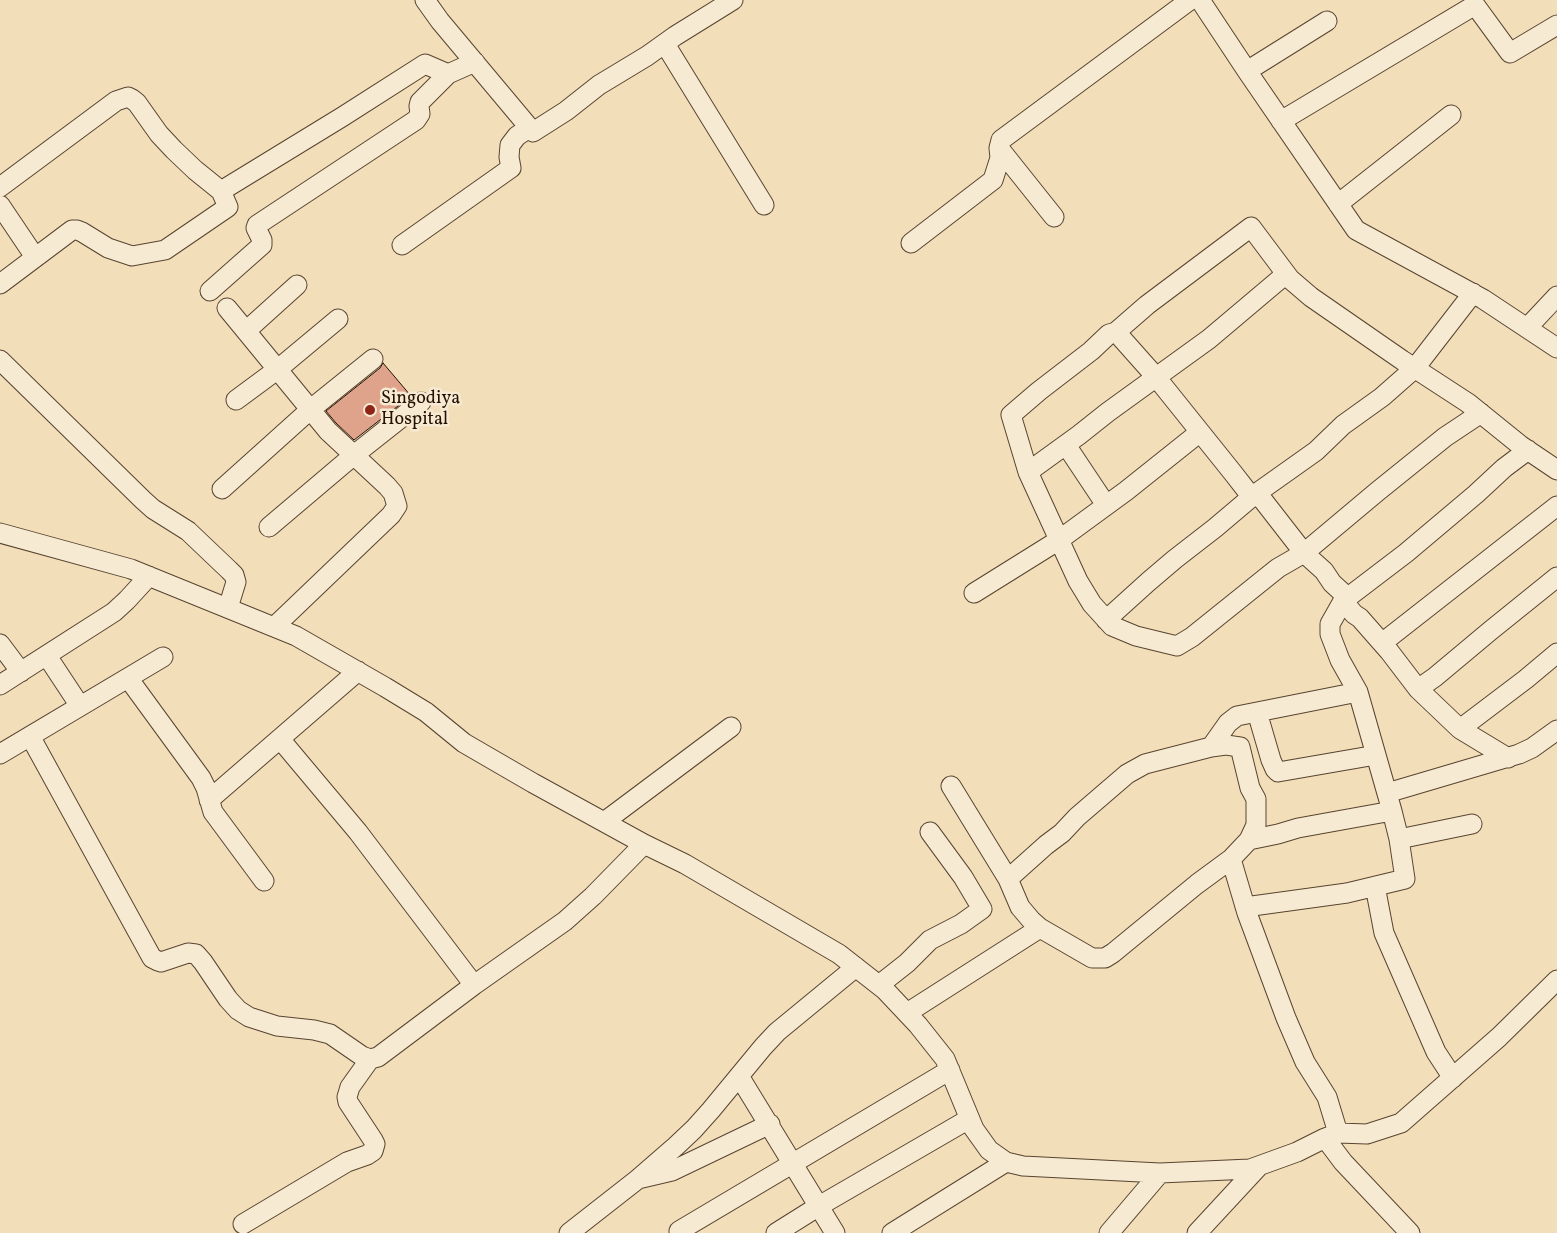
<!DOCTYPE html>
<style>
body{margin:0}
canvas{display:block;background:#f2deb9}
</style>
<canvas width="1557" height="1233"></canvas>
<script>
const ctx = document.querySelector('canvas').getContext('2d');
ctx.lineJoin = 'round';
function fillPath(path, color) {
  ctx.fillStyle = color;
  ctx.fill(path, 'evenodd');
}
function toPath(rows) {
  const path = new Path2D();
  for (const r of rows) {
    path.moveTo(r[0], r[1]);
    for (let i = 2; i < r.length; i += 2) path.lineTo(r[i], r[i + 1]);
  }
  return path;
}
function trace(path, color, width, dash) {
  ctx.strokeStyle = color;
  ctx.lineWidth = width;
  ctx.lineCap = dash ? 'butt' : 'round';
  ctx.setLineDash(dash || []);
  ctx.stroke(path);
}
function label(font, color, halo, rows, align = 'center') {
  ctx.font = font + ' Vollkorn,serif';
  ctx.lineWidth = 5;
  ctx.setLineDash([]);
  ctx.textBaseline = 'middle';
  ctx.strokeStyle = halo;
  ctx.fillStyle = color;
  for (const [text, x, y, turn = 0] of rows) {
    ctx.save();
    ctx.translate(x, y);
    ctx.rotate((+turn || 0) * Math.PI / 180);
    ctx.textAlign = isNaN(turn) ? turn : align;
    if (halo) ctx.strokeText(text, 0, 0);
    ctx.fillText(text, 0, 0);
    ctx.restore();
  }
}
const building = toPath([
 [383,363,411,396,354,440,336,423,326,411,380,368,383,363]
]);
const minor = toPath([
 [425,0,440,21,533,132,566,111,599,85,647,56,675,36,733,0],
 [1200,0,1247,71,1356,230,1483,299,1557,348],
 [665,44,764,205],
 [1247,71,1327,21],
 [1281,121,1475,5,1510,53,1557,25],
 [999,148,1054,217],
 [0,187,116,101,128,97,132,99,137,103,159,134,174,150,195,170,221,191],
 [1338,204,1451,115],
 [0,205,35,257],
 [911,243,993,180,1000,158,999,148,1001,140,1190,0],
 [402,245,511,168,509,157,510,145,517,136,529,128],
 [0,284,72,230,77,230,82,232,108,248,132,256,165,250,228,207,221,191,342,117,425,64,448,74,475,62],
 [210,291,262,245,262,240,256,228,257,225,416,120,420,114,419,106,420,102,448,74],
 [227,308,328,431,387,486,393,493,397,506,391,515,274,627],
 [1527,328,1557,296],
 [246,331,297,285],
 [1116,332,1156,377,1233,473,1247,491,1262,499,1304,553,1324,571,1332,583,1345,595,1343,601,1354,614,1360,618,1389,651,1418,689,1460,729,1526,679,1557,653],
 [0,360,143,500,153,509,188,531,229,570,234,575,236,582,228,608],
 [236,400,278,369,338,319],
 [1481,413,1445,437,1378,491,1304,553,1278,568,1192,637,1177,646,1136,636,1112,626,1092,604,1078,581,1028,472,1011,415,1039,391,1091,351,1109,334,1116,332,1147,305,1251,227,1290,279,1311,297,1402,360,1468,403,1520,445,1557,470],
 [1066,445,1106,505],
 [1028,472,1079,435,1108,412,1209,339,1286,274],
 [222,489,311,409,373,359],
 [269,527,354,455,421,402],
 [0,533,131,569,296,636,385,687,426,712,464,743,533,783,644,844,685,864,839,954,885,990,918,1025,945,1059,974,1129,989,1150,1006,1162,1023,1166,1160,1173,1250,1169,1297,1152,1325,1138,1338,1133,1367,1134,1401,1123,1499,1037,1557,980],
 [974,593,1059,540,1126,491,1200,432],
 [1106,620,1148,582,1175,559,1215,528,1254,495,1316,451,1343,425,1382,397,1415,368,1473,293],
 [1382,643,1557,506],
 [0,644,21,672],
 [47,656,80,706],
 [128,678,201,778,206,788,213,812,264,881],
 [0,685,114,612,127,600,149,576],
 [1418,689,1435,677,1490,631,1557,577],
 [1257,712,1271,760,1275,769,1278,772,1376,755],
 [1460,729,1508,758],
 [30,736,152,958,158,961,161,962,188,953,196,954,203,962,228,999,238,1010,249,1017,277,1026,314,1030,330,1034,362,1056,370,1059,378,1057,474,985,565,921,593,896,644,844],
 [280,739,358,832,474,985],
 [1211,747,1228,723,1237,716,1358,692],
 [0,754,163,657],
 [951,786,1008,879,1020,907,1031,920,1040,928,1092,958,1105,958,1113,953,1197,884,1231,859],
 [1387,793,1519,754,1532,748,1557,730],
 [209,800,358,671],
 [1392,811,1358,692,1340,660,1330,634,1330,624,1343,601,1406,553,1476,494,1504,468,1528,450],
 [604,822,731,727],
 [1399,839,1472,824],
 [1008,879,1046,845,1062,833,1077,817,1127,774,1145,764,1211,747,1226,745,1240,747,1250,788,1256,799,1256,825,1249,840,1231,859,1247,913,1286,1018,1305,1062,1327,1097,1338,1133],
 [1375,886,1384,933,1436,1052,1453,1078],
 [1245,907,1347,893,1405,879,1399,839,1392,811,1298,828,1278,834,1249,840],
 [879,985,907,963,930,940,961,924,982,909,963,877,930,832],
 [907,1013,1040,928],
 [739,1076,835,1233],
 [1325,1138,1343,1162,1410,1233],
 [638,1179,672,1171,770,1124],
 [243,1224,347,1162,367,1155,373,1151,375,1144,373,1140,348,1102,347,1097,350,1087,370,1059],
 [679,1231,950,1070],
 [569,1233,638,1179,676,1146,694,1129,711,1110,763,1047,777,1032,856,967],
 [776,1233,819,1206,969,1119],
 [892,1233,1006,1162],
 [1109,1233,1160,1173],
 [1197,1233,1259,1166]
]);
const markers = [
 [370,410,6,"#8f2418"]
];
const poiNames = [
 ["Singodiya",381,400],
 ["Hospital",381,421]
];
fillPath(building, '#dea38a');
trace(building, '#241102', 1);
trace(minor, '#584430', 21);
trace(minor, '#f7ead2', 19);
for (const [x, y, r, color] of markers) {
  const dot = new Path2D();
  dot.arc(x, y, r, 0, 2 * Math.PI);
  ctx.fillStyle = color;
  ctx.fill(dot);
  trace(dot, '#f7ead2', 2);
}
label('18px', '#241102', '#f7ead2', poiNames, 'left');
</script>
